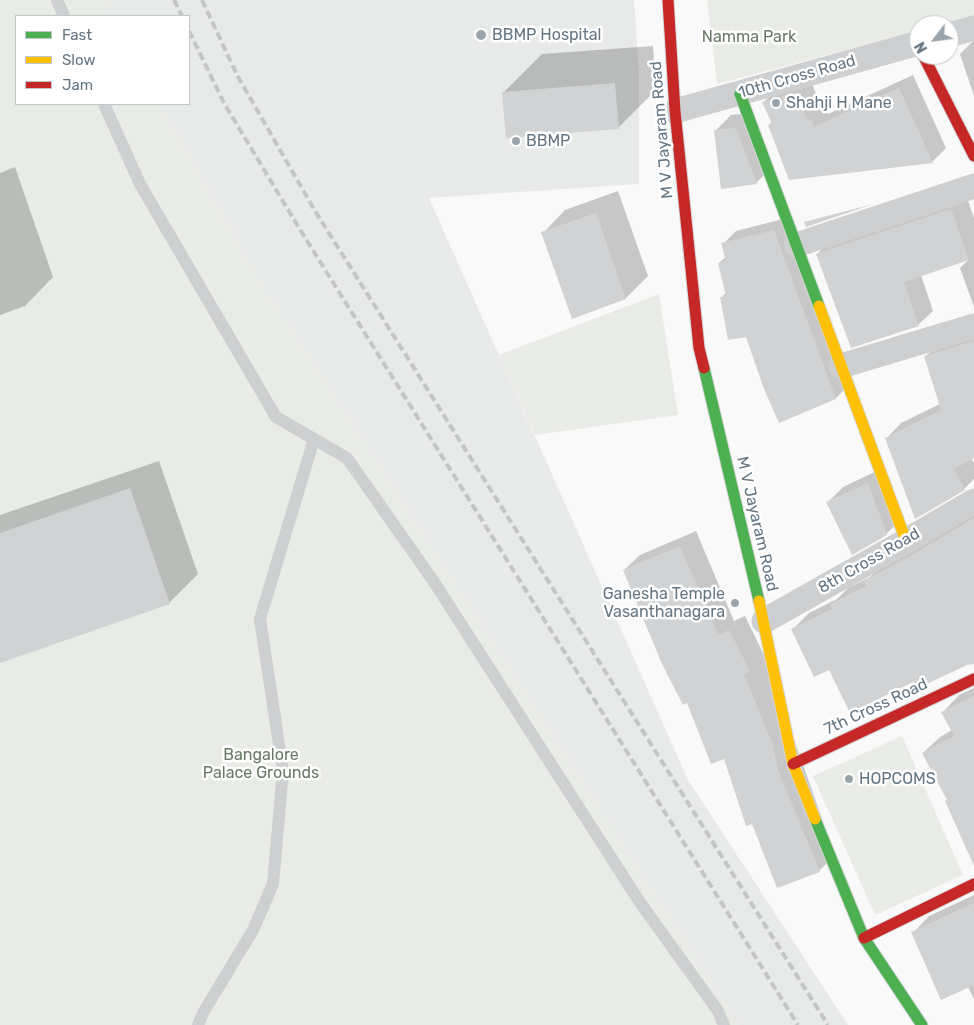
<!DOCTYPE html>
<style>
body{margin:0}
#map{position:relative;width:974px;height:1025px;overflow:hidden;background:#f9f9f9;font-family:Rubik,sans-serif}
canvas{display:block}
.legend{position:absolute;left:15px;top:15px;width:175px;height:90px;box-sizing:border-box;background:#fff;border:1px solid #c1c8cd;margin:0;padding:6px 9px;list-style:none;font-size:15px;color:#657683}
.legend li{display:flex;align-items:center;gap:10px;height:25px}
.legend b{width:25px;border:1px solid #c1c8cd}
.north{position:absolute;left:909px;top:15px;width:50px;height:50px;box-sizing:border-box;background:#fff;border:1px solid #c1c8cd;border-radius:50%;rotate:240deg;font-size:14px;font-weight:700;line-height:20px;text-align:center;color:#657683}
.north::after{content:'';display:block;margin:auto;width:18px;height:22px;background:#99a4ac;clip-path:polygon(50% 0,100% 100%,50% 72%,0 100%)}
</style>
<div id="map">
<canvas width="974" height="1025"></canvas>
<ul class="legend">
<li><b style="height:6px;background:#4caf50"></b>Fast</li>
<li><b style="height:6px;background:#ffc107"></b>Slow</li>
<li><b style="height:6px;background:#c62828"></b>Jam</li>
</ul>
<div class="north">N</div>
</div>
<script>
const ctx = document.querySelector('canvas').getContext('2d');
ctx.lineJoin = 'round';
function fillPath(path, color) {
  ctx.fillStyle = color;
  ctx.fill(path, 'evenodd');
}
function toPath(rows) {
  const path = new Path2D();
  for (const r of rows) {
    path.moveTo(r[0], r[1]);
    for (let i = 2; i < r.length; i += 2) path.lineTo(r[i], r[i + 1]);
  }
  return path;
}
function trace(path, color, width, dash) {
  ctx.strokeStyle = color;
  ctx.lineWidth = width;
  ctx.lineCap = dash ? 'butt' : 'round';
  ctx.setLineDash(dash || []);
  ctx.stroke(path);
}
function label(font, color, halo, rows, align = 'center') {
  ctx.font = font + ' Rubik,sans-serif';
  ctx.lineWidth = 5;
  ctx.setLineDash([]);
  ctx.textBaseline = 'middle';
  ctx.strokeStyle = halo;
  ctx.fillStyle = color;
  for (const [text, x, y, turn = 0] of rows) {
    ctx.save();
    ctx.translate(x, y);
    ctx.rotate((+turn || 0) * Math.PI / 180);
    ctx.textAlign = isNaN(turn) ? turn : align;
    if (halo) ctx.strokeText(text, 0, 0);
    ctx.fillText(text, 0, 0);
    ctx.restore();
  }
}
const built = toPath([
 [107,0,634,0,639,70,639,184,429,198,688,780,848,1025,739,1025,256,274,160,104,189,104,189,16,112,16]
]);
const green = toPath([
 [0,0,107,0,112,16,16,16,16,104,160,104,256,274,739,1025,0,1025],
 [707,0,974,0,974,17,944,25,919,25,919,31,717,84],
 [659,294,678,415,535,435,499,355],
 [902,736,963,875,875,915,813,776]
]);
const shadow = toPath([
 [974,40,974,96,960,54],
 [653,46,656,90,618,128,504,92,542,54],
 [913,75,946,148,933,161,790,179,769,125,772,122,764,102,777,88,810,79,822,108,824,107,828,114],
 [751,113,772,168,756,183,716,130,731,115],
 [15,167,53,277,25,306,0,315,0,173],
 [618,191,648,276,626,298,573,317,543,233,565,210],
 [966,195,974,218,974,307,960,268,969,259,921,275,933,311,918,325,817,254,832,239],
 [787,218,849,385,836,398,780,422,747,335,722,297,727,292,719,263,726,257,723,244,736,231],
 [974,331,974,457,971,458,974,463,974,479,964,489,886,439,901,423,940,404,926,356,941,341],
 [159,461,198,574,169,603,0,661,0,515],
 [883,468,902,519,886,534,828,502,843,487],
 [974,512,974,662,913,680,830,668,792,630,809,613,837,599,848,588,870,577,882,565],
 [696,531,734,621,745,616,764,655,835,855,819,871,753,822,725,758,688,701,624,570,640,555],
 [974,688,974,846,923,753,940,737,952,730,943,712,959,695],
 [974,895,974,999,968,987,913,933,929,916]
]);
const building = toPath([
 [615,83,619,129,506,138,502,92],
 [899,88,933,163,789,180,768,125,772,124,762,102,796,92,808,121,811,119,814,127],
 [736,128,757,184,721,189,714,130],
 [873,204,806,227,804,222],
 [951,209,969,260,904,282,919,326,851,348,816,254],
 [596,213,626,299,572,319,541,232],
 [774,230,836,399,779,423,764,389,746,337,728,340,720,297,726,296,718,263,726,261,721,243],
 [974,341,974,458,954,469,965,490,915,519,885,438,941,410,924,356],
 [868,483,887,535,852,555,826,502],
 [130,488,170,604,0,663,0,533],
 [974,518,974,664,967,665,916,689,913,682,850,713,829,670,814,677,791,629,832,609,830,604,866,586,864,581,912,555],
 [680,546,718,635,729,630,750,671,744,674,773,745,778,770,820,872,777,888,752,824,746,826,724,759,711,764,687,703,683,705,662,664,623,570],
 [974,696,974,866,945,801,947,800,922,753,954,736,941,712],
 [974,903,974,985,941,1000,911,932]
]);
const lane = toPath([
 [57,0,64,16],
 [104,104,140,184,276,417,347,458,434,582,639,901,718,1011,724,1025],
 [198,1025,203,1013,253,930,273,884,283,771,260,619,314,439]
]);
const street = toPath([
 [949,35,974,28],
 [675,111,919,43],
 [796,245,974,186],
 [841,366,974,326],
 [764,621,906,541,974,501]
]);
const fast = toPath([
 [740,94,819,306],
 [704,368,759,601],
 [815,819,864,938,922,1025]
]);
const slow = toPath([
 [819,306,906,541],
 [759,601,793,764,815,819]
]);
const jam = toPath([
 [668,0,675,111,699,348,704,368],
 [923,55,974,156],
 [793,764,974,679],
 [864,938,974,884]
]);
const rail = toPath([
 [174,0,182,16],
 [202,0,237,75,315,211,828,1025],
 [189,31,224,103,299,228,798,1025]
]);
const markers = [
 [481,35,6,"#99a4ac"],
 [776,103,5,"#99a4ac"],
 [516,141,5,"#99a4ac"],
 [735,603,5,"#99a4ac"],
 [849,779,5,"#99a4ac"]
];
const poiNames = [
 ["BBMP Hospital",492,35],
 ["Shahji H Mane",786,103],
 ["BBMP",526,141],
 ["Ganesha Temple",725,594,"right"],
 ["Vasanthanagara",725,612,"right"],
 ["HOPCOMS",859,779]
];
const parkNames = [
 ["Namma Park",749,37],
 ["Bangalore",261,755],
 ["Palace Grounds",261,773]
];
const streetNames = [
 ["10th Cross Road",797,77,-16],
 ["M V Jayaram Road",662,130,-95],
 ["M V Jayaram Road",757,524,77],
 ["8th Cross Road",869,561,-30],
 ["7th Cross Road",876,707,-25]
];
fillPath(built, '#e8e9e9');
fillPath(green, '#e8ebe6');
fillPath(shadow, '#0003');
fillPath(building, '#d0d2d3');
trace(fast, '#d5d6d7', 13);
trace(slow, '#d5d6d7', 13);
trace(jam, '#d5d6d7', 13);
trace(lane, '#cecfd0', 12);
trace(street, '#cecfd0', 25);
trace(fast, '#4caf50', 11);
trace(slow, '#ffc107', 11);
trace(jam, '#c62828', 11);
trace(rail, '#c3c5c6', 4, [8, 4]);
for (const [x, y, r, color] of markers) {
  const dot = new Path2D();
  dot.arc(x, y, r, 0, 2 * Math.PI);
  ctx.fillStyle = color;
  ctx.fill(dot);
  trace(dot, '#fff', 2);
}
label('16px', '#657683', '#fff', poiNames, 'left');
label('16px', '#687a64', '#fff', parkNames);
label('16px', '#657683', '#fff', streetNames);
</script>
